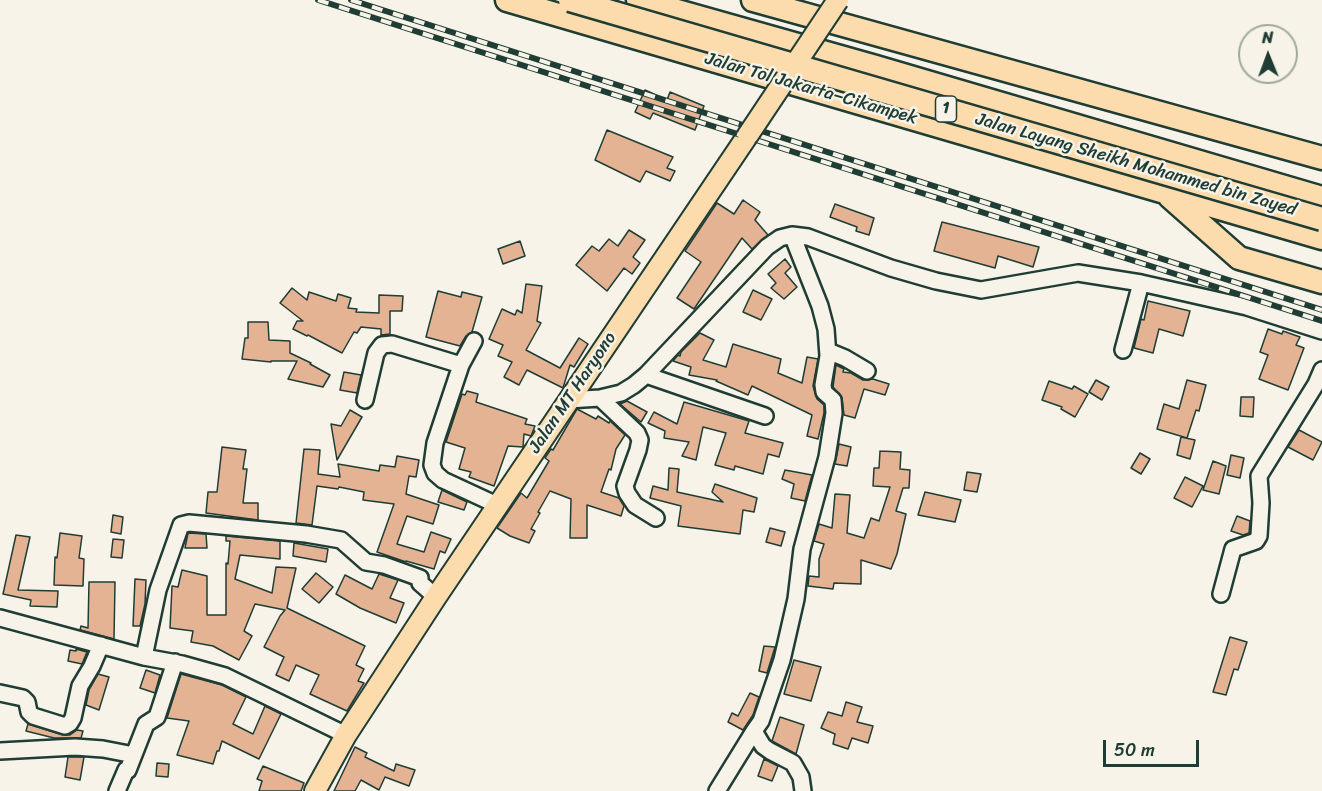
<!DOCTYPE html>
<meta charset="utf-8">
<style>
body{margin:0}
#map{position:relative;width:1322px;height:791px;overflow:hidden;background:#f7f3e8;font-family:Sriracha,sans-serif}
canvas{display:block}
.north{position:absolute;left:1238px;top:24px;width:60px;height:60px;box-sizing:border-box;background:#f7f3e8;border:2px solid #a1aaa0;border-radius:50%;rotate:359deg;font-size:16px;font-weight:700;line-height:24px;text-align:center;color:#1f3d34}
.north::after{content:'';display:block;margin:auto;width:21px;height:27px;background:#1f3d34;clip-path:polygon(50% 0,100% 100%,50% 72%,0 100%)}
.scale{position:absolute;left:1103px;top:740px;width:96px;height:27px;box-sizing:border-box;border:3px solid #1f3d34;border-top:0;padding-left:8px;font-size:18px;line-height:21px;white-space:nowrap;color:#1f3d34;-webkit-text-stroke:4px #f7f3e8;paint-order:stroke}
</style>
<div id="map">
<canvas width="1322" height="791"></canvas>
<div class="north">N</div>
<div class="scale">50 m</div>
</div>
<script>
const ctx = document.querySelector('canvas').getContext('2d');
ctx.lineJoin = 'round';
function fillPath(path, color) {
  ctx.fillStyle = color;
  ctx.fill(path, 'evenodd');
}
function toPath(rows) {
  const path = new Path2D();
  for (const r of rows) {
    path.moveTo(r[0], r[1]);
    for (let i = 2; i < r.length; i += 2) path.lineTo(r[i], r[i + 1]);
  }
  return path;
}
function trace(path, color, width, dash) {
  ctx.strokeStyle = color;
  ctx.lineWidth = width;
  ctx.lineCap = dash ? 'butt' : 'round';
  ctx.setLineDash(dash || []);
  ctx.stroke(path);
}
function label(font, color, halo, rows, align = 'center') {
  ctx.font = font + ' Sriracha,sans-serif';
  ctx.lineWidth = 5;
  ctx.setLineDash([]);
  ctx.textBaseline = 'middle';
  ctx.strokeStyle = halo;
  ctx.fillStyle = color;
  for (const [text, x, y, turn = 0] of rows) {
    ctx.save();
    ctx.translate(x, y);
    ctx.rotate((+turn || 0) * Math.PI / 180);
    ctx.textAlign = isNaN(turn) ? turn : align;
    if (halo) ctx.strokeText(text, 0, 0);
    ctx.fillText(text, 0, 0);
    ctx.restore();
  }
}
const building = toPath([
 [645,90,667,100,670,92,704,106,695,130,653,113,650,119,635,112,645,90],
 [607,130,673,157,667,168,675,171,670,181,646,171,640,182,595,160,607,130],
 [743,200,760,212,755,220,768,235,752,249,742,238,694,309,677,298,701,262,685,251,717,203,734,214,743,200],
 [835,204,874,218,869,235,856,231,857,227,830,217,835,204],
 [942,222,1039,247,1033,267,998,256,995,268,934,251,942,222],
 [629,230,645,240,633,257,640,263,632,274,624,268,607,291,576,265,592,246,599,251,609,239,618,246,629,230],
 [520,241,525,256,503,264,498,249,520,241],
 [785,259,791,267,785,273,797,287,784,299,771,288,776,283,768,274,785,259],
 [526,284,542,286,537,321,541,323,526,350,560,368,579,338,588,344,574,367,570,365,563,388,527,370,519,385,504,377,512,362,498,356,503,345,489,339,502,309,515,315,517,310,522,313,526,284],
 [292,288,307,300,309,292,336,301,338,294,351,298,348,308,357,309,356,312,379,313,379,295,403,296,402,311,390,311,390,334,381,335,381,329,361,327,357,333,354,332,342,353,308,335,307,336,293,329,297,321,303,321,280,303,292,288],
 [753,290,772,299,761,320,743,312,753,290],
 [438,291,461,297,462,292,482,297,472,332,466,336,460,346,426,337,438,291],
 [1148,301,1190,311,1183,336,1159,329,1153,353,1134,348,1141,319,1144,320,1148,301],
 [248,322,268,322,269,340,290,341,290,353,311,363,310,364,330,375,323,387,288,379,297,361,271,361,271,362,242,359,245,338,248,338,248,322],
 [1268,329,1282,334,1283,331,1300,337,1296,345,1304,348,1288,390,1259,379,1268,355,1260,352,1268,329],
 [700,333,714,340,703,360,726,367,733,344,781,359,778,373,802,383,807,357,818,359,813,386,817,399,824,405,824,413,818,439,807,436,812,415,752,386,748,395,716,381,717,380,689,375,691,367,673,361,678,355,680,356,681,352,700,333],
 [836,365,844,369,843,372,851,373,863,380,873,379,889,384,885,395,864,389,855,418,844,415,842,398,833,387,836,365],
 [344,372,361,375,357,393,340,390,344,372],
 [1096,380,1109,387,1102,400,1089,392,1096,380],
 [1187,380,1206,385,1199,411,1196,410,1187,438,1157,429,1164,404,1179,409,1187,380],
 [1049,381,1072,389,1074,386,1088,394,1075,417,1061,409,1062,407,1042,400,1049,381],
 [467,391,478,394,476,402,527,419,525,424,535,426,531,436,524,434,523,447,508,446,494,486,469,477,471,472,459,469,465,448,446,442,462,394,465,395,467,391],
 [1241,397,1254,397,1253,417,1240,416,1241,397],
 [627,401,647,412,641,422,620,404,627,401],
 [684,402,749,421,745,433,783,443,779,457,768,454,763,474,735,466,734,470,715,465,726,433,703,427,696,460,682,456,689,442,664,438,665,431,648,423,654,412,677,424,684,402],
 [577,409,596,419,598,416,609,423,610,421,625,435,616,449,611,470,609,469,601,492,619,498,624,506,621,516,587,505,587,538,570,538,571,499,550,491,538,512,540,513,531,529,535,531,529,543,510,536,497,528,521,493,527,498,549,461,545,458,551,449,553,450,577,409],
 [350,410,362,417,337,460,331,424,341,426,350,410],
 [1299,430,1322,442,1313,460,1288,447,1299,430],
 [1181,437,1195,440,1190,459,1177,455,1181,437],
 [839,444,851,447,847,466,835,464,839,444],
 [222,447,246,450,243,469,247,469,243,503,258,503,258,520,206,513,208,492,217,492,222,447],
 [304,449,320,450,318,474,340,477,338,464,379,471,380,465,395,467,397,456,419,460,416,477,409,476,406,494,439,505,433,524,407,516,397,544,424,552,431,532,451,539,445,553,440,551,434,569,406,561,406,562,377,552,394,504,363,500,364,492,339,487,338,489,317,486,312,525,296,523,304,449],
 [880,451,901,452,900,469,910,470,909,488,903,488,896,511,906,514,897,554,891,569,861,560,861,584,834,583,833,589,808,586,809,576,819,577,819,559,824,544,814,541,819,524,832,528,835,494,850,495,847,533,864,538,871,518,879,521,890,487,873,486,874,468,879,468,880,451],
 [1140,453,1150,459,1141,474,1131,468,1140,453],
 [1231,455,1244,458,1240,478,1227,475,1231,455],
 [1213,461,1226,466,1219,494,1203,490,1213,461],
 [669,468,679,469,677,492,723,502,712,492,715,484,757,498,754,512,743,510,740,534,678,526,681,506,650,498,653,486,668,490,669,468],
 [785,470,812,475,805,501,791,498,794,484,782,479,785,470],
 [967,472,981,474,977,492,964,490,967,472],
 [1185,477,1203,486,1192,507,1174,498,1185,477],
 [442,490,467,502,464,510,438,502,442,490],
 [925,492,961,500,955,522,918,515,925,492],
 [113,515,123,517,121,534,111,532,113,515],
 [1237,516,1250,521,1249,533,1243,535,1231,531,1237,516],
 [770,528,785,532,781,546,766,542,770,528],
 [60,533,82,536,79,558,84,559,83,586,54,585,55,557,57,558,60,533],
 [188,533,206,534,207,548,185,548,188,533],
 [16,535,30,537,18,590,58,591,57,607,30,606,31,600,3,594,16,535],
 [226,536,280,541,280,559,240,555,235,579,272,593,276,567,296,568,287,608,365,646,356,665,364,669,358,681,364,683,347,711,310,694,319,675,296,665,289,681,276,675,284,657,264,647,280,616,285,610,255,604,244,631,252,636,239,660,213,646,191,642,193,631,170,628,172,586,178,587,182,570,207,576,207,615,226,615,226,563,228,564,230,541,226,541,226,536],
 [113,539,124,540,122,558,111,557,113,539],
 [294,543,328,549,326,562,293,556,294,543],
 [316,573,333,587,319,603,302,589,316,573],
 [379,574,398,580,390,598,404,603,396,623,360,608,336,594,345,575,372,589,379,574],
 [135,579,146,580,145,604,140,626,133,626,135,579],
 [89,582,115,582,114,639,80,630,81,626,88,628,89,582],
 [1230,637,1247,642,1238,670,1234,669,1226,695,1213,692,1230,637],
 [764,646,775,647,767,673,759,671,764,646],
 [76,649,87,652,82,664,68,661,70,650,76,651,76,649],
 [794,660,821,667,811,701,784,694,794,660],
 [146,670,160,675,155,693,140,688,146,670],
 [98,674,109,677,99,710,86,705,89,690,98,674],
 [181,674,222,685,246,697,233,724,253,734,265,706,281,714,259,759,222,741,219,751,217,751,213,764,177,755,189,721,167,718,181,674],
 [750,693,759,697,753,715,743,730,728,722,732,713,738,716,750,693],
 [846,702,862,707,857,722,873,726,868,743,852,738,848,749,833,744,835,734,821,728,828,712,842,716,846,702],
 [780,717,804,725,796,754,772,741,780,717],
 [28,724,63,735,70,735,77,730,83,731,81,738,54,738,26,731,28,724],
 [355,747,367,753,365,757,394,771,396,764,415,770,409,786,385,777,379,790,361,780,355,791,334,791,355,747],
 [68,757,84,757,80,780,65,777,68,757],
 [764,759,778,766,772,781,758,776,764,759],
 [157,763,169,764,168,777,156,776,157,763],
 [263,766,304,783,301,791,259,791,262,781,257,779,263,766]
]);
const minor = toPath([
 [792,235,820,306,826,329,828,356,823,385,824,392,833,400,834,413,827,457,802,549,796,599,782,660,761,721,754,731,763,746,770,751,793,763,801,777,803,791],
 [474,341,461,365,435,443,432,465,435,473,443,480,497,505],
 [1123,350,1141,283],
 [828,351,845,358,867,371],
 [646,375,765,416],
 [600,398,637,433,640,440,638,450,625,486,627,493,635,505,656,518],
 [365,400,376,353,382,345,392,344,461,365],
 [568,400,600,398,621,393,634,385,646,375,767,247,780,238,792,235,808,237,891,268,936,281,981,290,1078,273,1141,283,1247,307,1322,331],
 [1221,594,1233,549,1256,541,1259,536,1261,503,1259,476,1316,384,1322,370],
 [0,618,144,657,182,664,225,676,346,735],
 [144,657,158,590,181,525,189,523,306,534,341,540,366,562,384,565,420,578,420,583,436,597],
 [0,693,23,698,27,702,29,712,33,716,65,726,70,723,73,718,80,686,92,666,101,645],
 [0,751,75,747,103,749,134,755],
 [117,791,126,770,128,770,146,724,157,717,175,662],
 [717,791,754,731]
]);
const major = toPath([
 [315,791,346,735,436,597,748,135]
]);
const highway = toPath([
 [507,0,1322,238],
 [638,0,876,67,1322,198],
 [753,0,1322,158],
 [1170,197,1239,258,1322,282]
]);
const rail = toPath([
 [318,0,1322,321],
 [351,0,1322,310]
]);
const majorBridge = toPath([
 [748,135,838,0]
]);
const highwayBridge = toPath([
 [570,0,1322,219]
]);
const shields = [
 [946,109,21]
];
const shieldNames = [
 ["1",946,109]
];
const streetNames = [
 ["Jalan Tol Jakarta–Cikampek",811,89,16],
 ["Jalan Layang Sheikh Mohammed bin Zayed",1136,165,16],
 ["Jalan MT Haryono",573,393,-56]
];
fillPath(building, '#e3b394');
trace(building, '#1f3d34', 1.5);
trace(minor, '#1f3d34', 20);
trace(major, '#1f3d34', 24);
trace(highway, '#1f3d34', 27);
trace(minor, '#f7f3e8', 15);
trace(major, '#fcdcac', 20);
trace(highway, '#fcdcac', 22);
trace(rail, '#1f3d34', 6);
trace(rail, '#f7f3e8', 4, [11]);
trace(majorBridge, '#1f3d34', 24, []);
trace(highwayBridge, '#1f3d34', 27, []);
trace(majorBridge, '#fcdcac', 20);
trace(highwayBridge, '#fcdcac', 22);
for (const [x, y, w] of shields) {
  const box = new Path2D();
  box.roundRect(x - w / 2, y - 13, w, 26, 4.5);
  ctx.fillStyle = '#f7f3e8';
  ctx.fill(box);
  trace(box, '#1f3d34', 1.5);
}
label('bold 16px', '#1f3d34', null, shieldNames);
label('18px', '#1f3d34', '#f7f3e8', streetNames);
</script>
